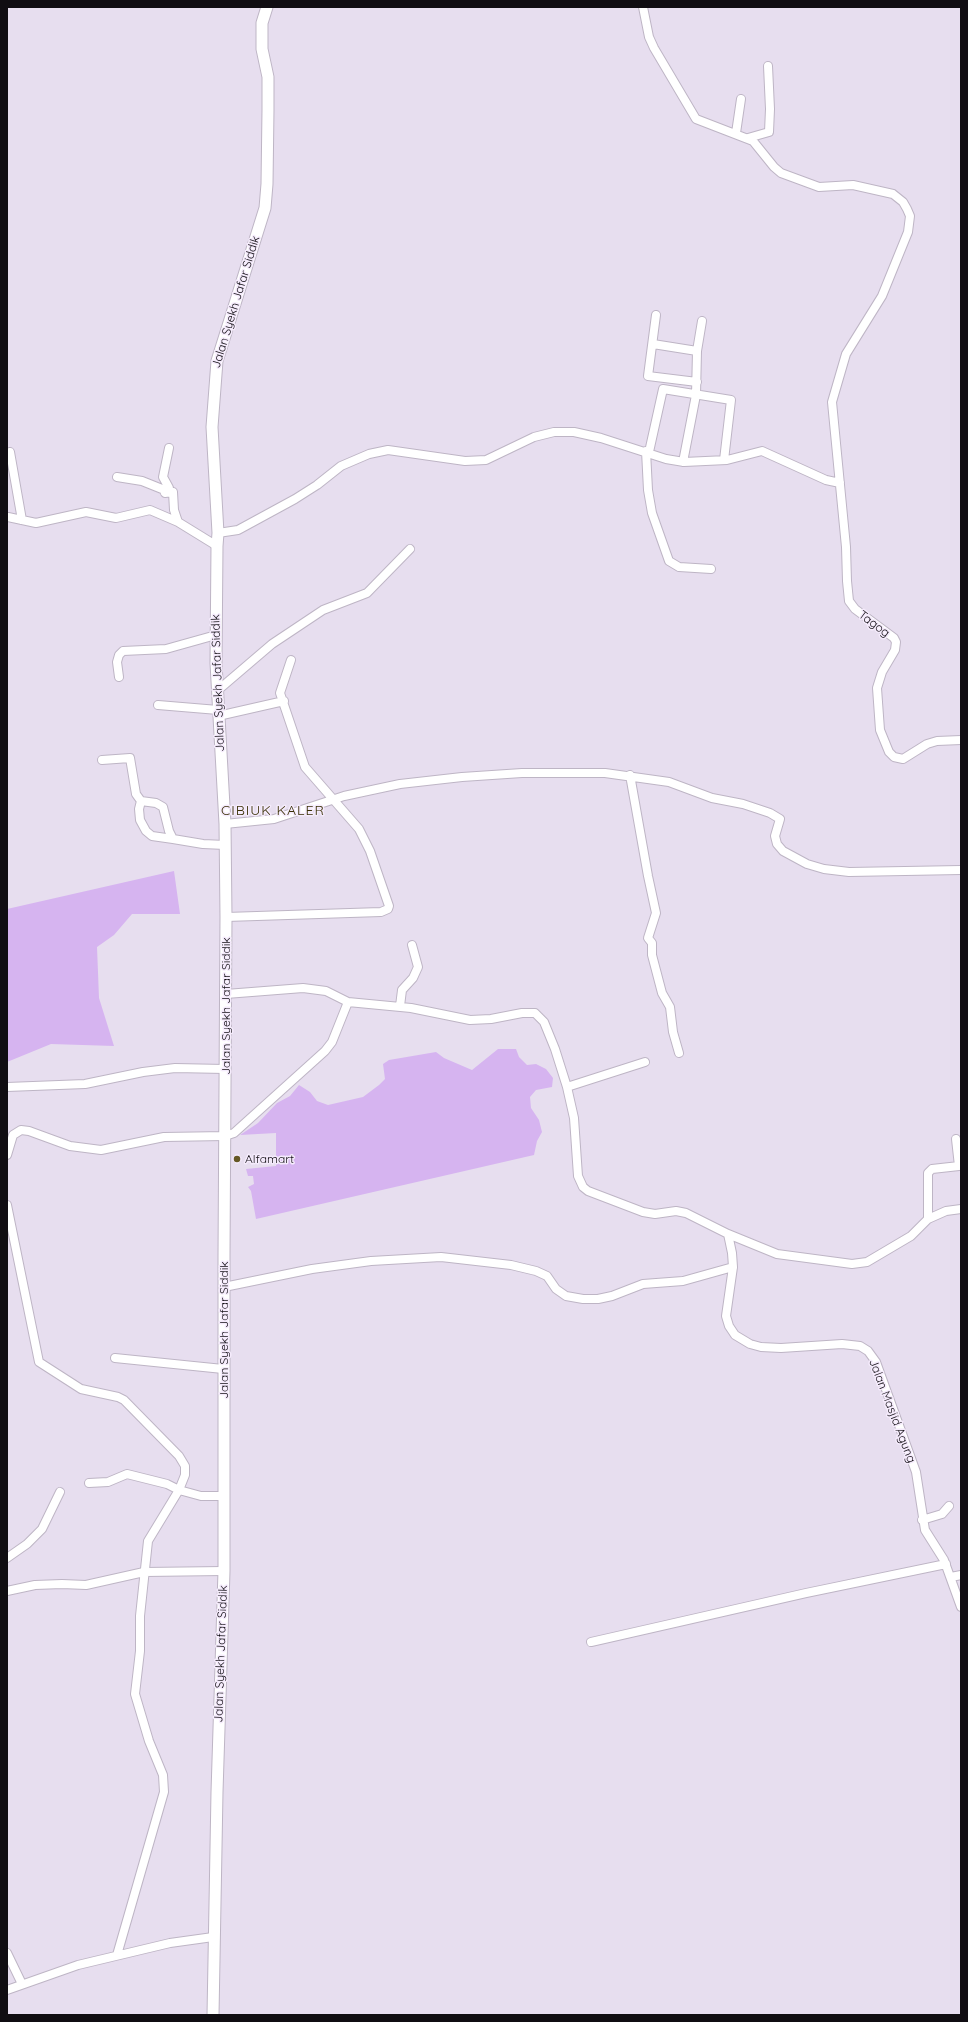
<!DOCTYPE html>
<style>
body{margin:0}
#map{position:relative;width:968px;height:2022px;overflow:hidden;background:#e7deef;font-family:Quicksand,sans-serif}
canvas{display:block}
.frame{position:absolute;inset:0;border:8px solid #100d12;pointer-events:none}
</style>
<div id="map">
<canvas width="968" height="2022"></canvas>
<div class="frame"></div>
</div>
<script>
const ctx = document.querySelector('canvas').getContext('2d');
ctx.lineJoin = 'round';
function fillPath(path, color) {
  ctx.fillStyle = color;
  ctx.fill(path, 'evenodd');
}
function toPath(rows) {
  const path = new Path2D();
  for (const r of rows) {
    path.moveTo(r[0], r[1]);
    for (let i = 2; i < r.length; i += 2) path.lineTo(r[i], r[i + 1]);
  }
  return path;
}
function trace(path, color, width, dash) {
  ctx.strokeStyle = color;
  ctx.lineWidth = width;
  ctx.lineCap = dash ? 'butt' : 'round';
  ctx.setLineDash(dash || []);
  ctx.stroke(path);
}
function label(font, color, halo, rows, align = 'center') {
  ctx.font = font + ' Quicksand,sans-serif';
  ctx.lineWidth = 3;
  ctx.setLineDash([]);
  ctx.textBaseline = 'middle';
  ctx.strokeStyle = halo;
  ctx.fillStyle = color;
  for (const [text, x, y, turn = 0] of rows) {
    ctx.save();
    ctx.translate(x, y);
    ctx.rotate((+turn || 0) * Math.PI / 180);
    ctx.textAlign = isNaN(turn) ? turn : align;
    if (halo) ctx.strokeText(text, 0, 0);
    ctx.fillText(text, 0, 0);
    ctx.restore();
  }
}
const green = toPath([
 [174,871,180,914,132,914,114,935,97,947,99,998,114,1046,51,1044,7,1062,7,909],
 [498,1049,516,1049,519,1057,527,1065,536,1064,546,1069,553,1078,552,1087,536,1090,530,1097,531,1108,539,1120,542,1132,537,1141,534,1155,256,1219,251,1191,248,1187,254,1184,253,1176,248,1176,246,1169,276,1166,276,1133,240,1135,258,1123,277,1103,290,1096,299,1085,310,1092,317,1101,328,1105,363,1097,379,1085,385,1079,383,1064,389,1060,436,1052,444,1058,472,1070]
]);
const minor = toPath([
 [643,7,649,37,654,48,696,119,753,141,774,167,781,173,819,187,853,185,893,194,903,202,907,209,910,216,908,232,882,296,846,354,832,402,846,547,847,581,849,601,855,609,894,638,896,642,895,650,882,672,877,688,880,730,889,752,894,757,903,759,927,744,937,741,961,740],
 [736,133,741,99],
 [748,138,769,132,770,109,768,66],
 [656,315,648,376,697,382],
 [653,344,697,351],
 [169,448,163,477,169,488,165,493,173,492,174,510,178,522,217,546],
 [646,451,648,490,652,513,669,561,679,567,711,569],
 [10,452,22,520],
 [649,452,663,389,731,400,724,460],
 [683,462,696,395,697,351,702,321],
 [117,477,142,481,167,491],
 [8,517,36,523,86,512,116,518,150,510,178,522],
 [218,533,238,530,295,499,317,485,341,466,369,454,388,450,465,461,486,460,534,437,554,432,574,432,601,438,666,459,684,462,727,460,762,451,826,480,840,483],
 [119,677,117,662,119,655,123,651,166,649,216,635],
 [217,691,272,644,323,610,367,593,410,549],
 [158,705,218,710],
 [218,716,284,701],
 [102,760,130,758,136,794,141,801,156,803,163,807,169,831,173,839,203,844,225,845],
 [630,775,648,876,656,913,648,938,652,943,652,955,662,993,670,1007,673,1032,679,1053],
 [141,801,139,809,140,820,146,831,152,836,173,839],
 [225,824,274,819,344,796,400,784,462,777,522,773,605,773,669,782,712,798,743,804,770,813,780,819,775,836,777,844,783,851,807,864,824,869,849,872,961,870],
 [226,917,381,912,388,909,389,906,370,851,359,829,305,767,280,693,291,660],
 [226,994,303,988,326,991,348,1002,411,1008,470,1020,491,1019,522,1013,535,1013,544,1022,555,1049,567,1087,574,1118,578,1176,583,1187,588,1191,643,1212,655,1214,676,1211,686,1213,728,1234,777,1254,852,1264,867,1262,911,1236,928,1219,946,1211,961,1209],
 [400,1006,402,990,413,978,418,967,412,945],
 [7,1087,85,1084,143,1072,175,1068,225,1069],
 [567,1087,645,1062],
 [7,1155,13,1135,21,1130,29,1131,70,1146,101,1150,164,1137,225,1136,234,1133,325,1051,332,1042,348,1002],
 [7,1205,39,1362,81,1389,118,1397,124,1400,179,1456,185,1466,185,1475,179,1490,167,1484,127,1474,108,1482,89,1483],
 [928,1219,928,1173,932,1169,959,1166,956,1139],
 [728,1234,732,1253,733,1267,726,1316,729,1326,735,1335,750,1344,761,1347,781,1348,842,1344,860,1346,868,1351,876,1362,916,1472,925,1530,944,1560,961,1607],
 [224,1287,312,1269,371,1261,441,1257,511,1265,536,1271,547,1276,556,1289,566,1296,583,1299,598,1299,612,1296,643,1284,683,1281,733,1267],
 [115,1358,223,1369],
 [922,1520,942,1514,949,1506],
 [7,1558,27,1544,42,1529,60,1492],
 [951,1577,961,1575],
 [7,1591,35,1585,62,1584,86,1585,144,1572,224,1571],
 [591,1642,806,1593,946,1564],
 [7,1953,22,1984],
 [117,1955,164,1792,163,1775,149,1741,135,1694,140,1651,140,1616,148,1541,179,1490,201,1496,224,1496],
 [7,1990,78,1965,170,1943,213,1937]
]);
const secondary = toPath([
 [213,2015,217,1792,224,1571,224,1255,226,917,225,824,216,663,217,546,218,533,212,427,217,361,265,208,267,184,268,110,268,77,262,49,262,23,267,7]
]);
const markers = [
 [237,1159,4,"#655825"]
];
const streetNames = [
 ["Jalan Syekh Jafar Siddik",236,302,-73],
 ["Tagog",874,624,37],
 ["Jalan Syekh Jafar Siddik",218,683,-92],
 ["Jalan Syekh Jafar Siddik",226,1006,-90],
 ["Jalan Syekh Jafar Siddik",224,1330,-90],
 ["Jalan Masjid Agung",892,1411,69],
 ["Jalan Syekh Jafar Siddik",221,1654,-88]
];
const poiNames = [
 ["Alfamart",245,1159]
];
const quarterNames = [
 ["CIBIUK KALER",273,811]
];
fillPath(green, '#d6b4f0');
trace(minor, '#beb5c5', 10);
trace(secondary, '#beb5c5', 13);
trace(minor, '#fff', 8);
trace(secondary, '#fff', 11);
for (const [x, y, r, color] of markers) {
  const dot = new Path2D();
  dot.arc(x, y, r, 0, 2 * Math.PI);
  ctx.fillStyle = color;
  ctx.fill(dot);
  trace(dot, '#f5ebfc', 1.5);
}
label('12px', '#100d12', '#f5ebfc', streetNames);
label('12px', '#100d12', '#f5ebfc', poiNames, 'left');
ctx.letterSpacing = '1px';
label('14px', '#392f04', '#f5ebfc', quarterNames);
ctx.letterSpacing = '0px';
</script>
